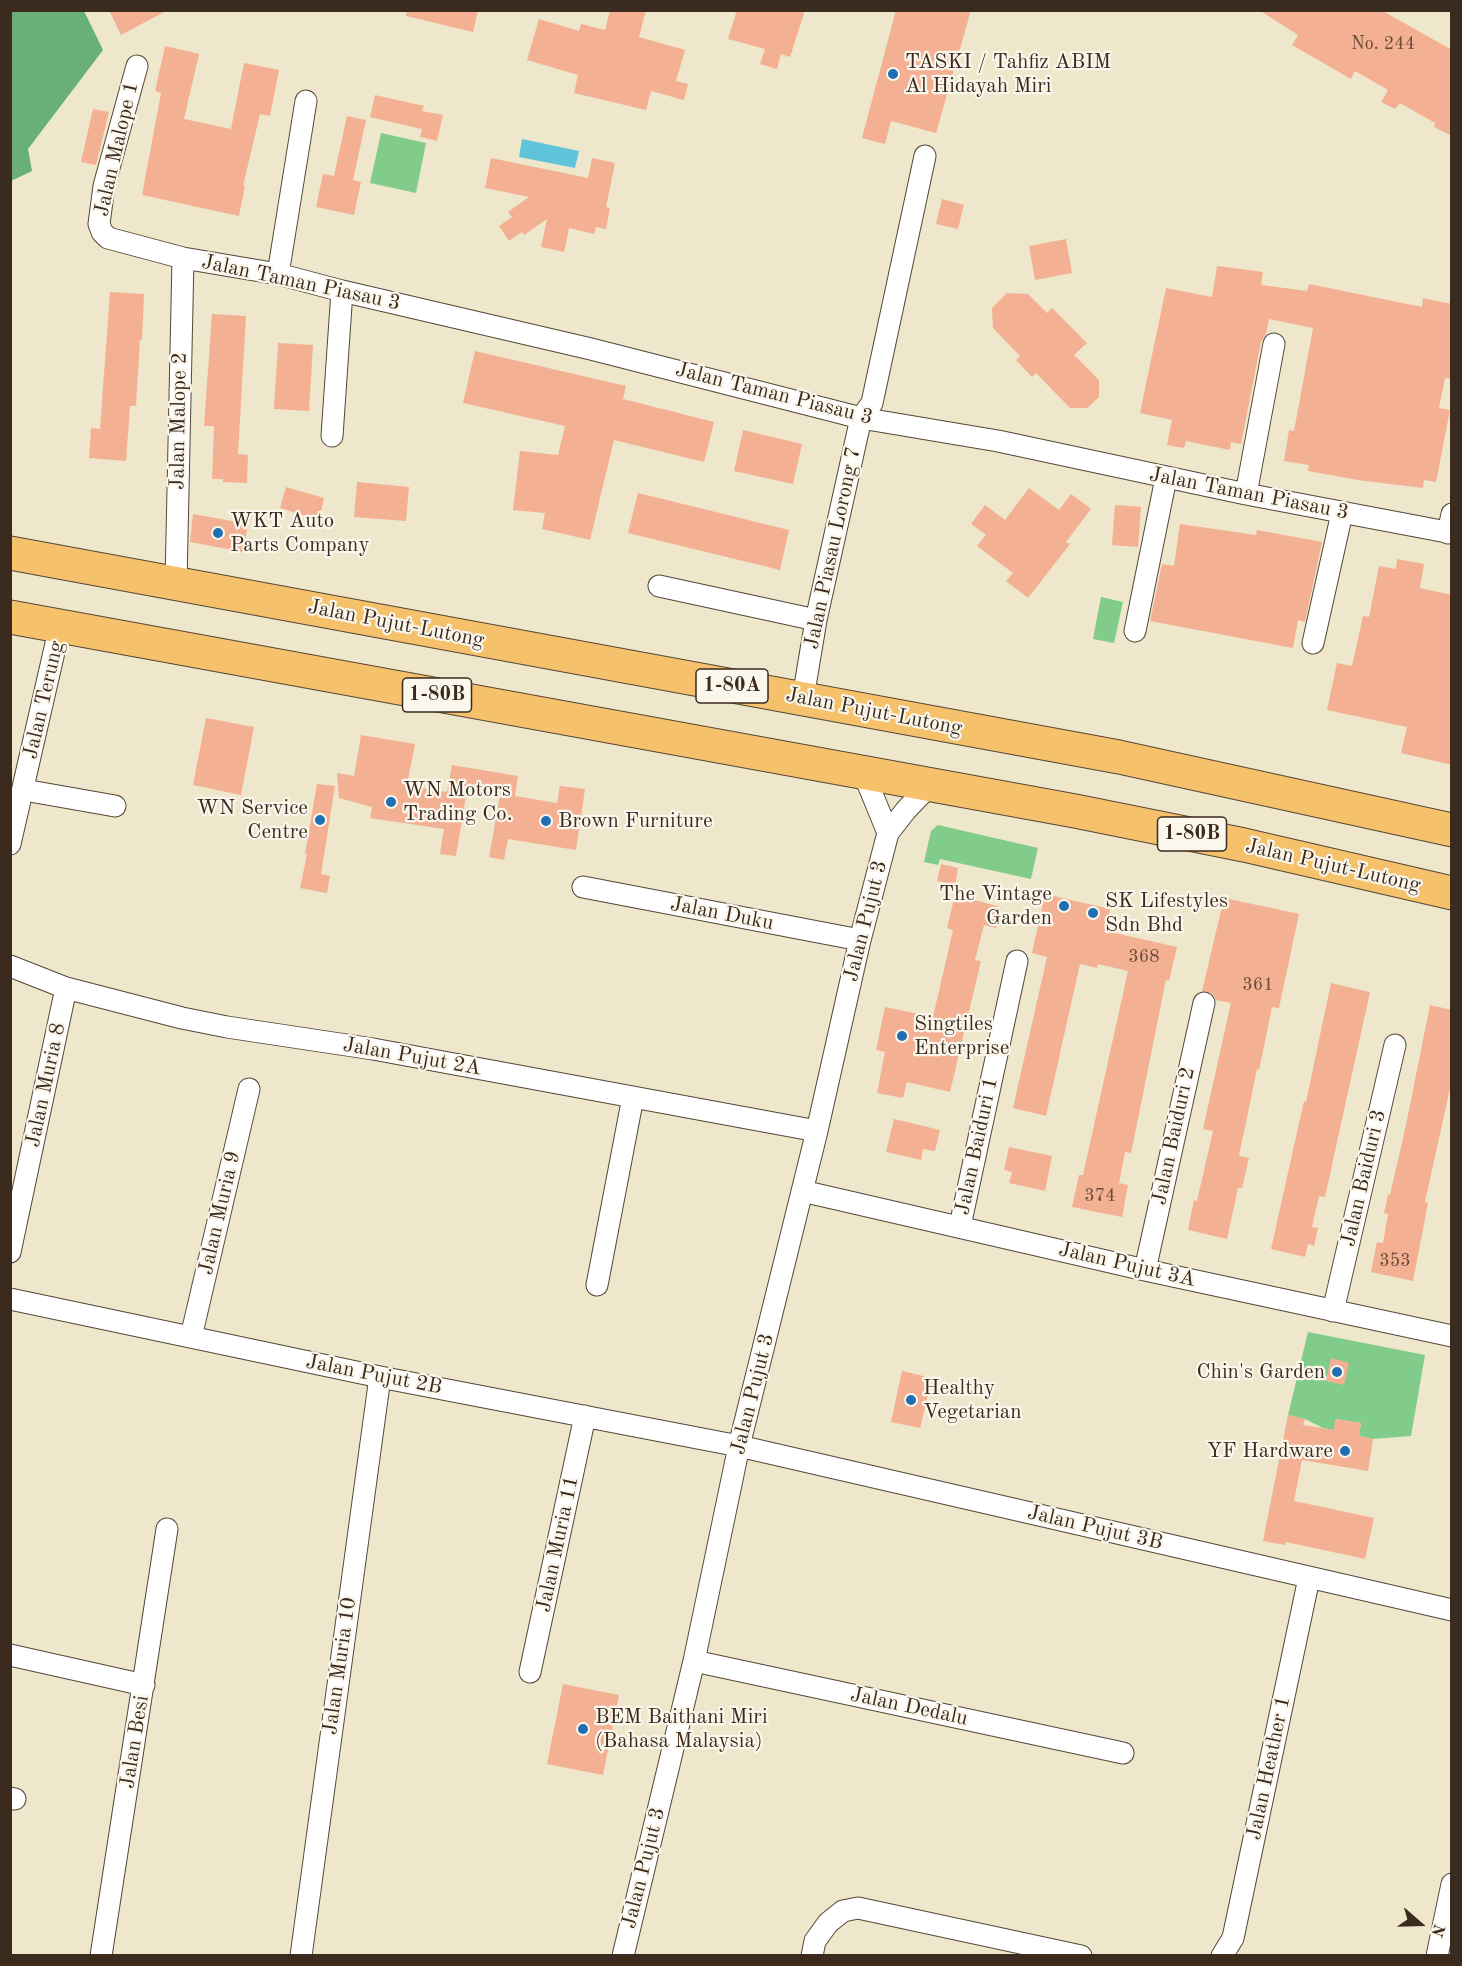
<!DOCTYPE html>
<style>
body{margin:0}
#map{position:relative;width:1462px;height:1966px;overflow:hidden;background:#eee7cb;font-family:"Old Standard TT",serif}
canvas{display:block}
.frame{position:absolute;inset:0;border:12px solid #3b2a1e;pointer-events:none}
.north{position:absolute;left:1390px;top:1894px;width:60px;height:60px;-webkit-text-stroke:4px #fbf7ec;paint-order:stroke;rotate:110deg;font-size:16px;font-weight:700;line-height:24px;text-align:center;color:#3b2a1e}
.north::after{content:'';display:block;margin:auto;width:21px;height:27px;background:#3b2a1e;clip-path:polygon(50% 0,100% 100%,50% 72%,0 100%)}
</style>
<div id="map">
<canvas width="1462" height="1966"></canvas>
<div class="frame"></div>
<div class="north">N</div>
</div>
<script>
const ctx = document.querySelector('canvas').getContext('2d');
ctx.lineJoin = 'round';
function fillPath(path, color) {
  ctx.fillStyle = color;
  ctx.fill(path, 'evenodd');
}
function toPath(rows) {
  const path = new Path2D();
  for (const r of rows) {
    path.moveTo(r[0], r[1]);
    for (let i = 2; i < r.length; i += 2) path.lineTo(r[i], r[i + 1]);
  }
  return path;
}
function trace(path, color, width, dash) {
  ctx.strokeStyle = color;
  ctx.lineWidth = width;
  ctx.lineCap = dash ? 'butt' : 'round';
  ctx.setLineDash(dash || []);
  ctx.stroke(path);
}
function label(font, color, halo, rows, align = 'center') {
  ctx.font = font + ' "Old Standard TT",serif';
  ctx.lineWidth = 4.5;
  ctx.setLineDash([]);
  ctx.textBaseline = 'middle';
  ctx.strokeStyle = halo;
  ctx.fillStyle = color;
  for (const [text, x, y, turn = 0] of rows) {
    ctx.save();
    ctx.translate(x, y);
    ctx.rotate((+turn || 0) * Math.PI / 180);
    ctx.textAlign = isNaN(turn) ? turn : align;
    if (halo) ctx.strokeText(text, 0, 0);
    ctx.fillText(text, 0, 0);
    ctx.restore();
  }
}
const green = toPath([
 [381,133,426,143,416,193,370,183],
 [1101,597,1123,602,1114,643,1093,639],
 [938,825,1038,848,1031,879,940,859,938,865,924,862,931,831],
 [1308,1332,1425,1355,1411,1436,1373,1439,1359,1436,1361,1423,1336,1419,1334,1430,1323,1428,1305,1419,1288,1415]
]);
const forest = toPath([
 [11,10,84,11,103,50,28,149,32,171,11,181]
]);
const water = toPath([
 [522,139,579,151,575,168,519,157]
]);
const building = toPath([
 [109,10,168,10,121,35],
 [407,10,478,10,473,32,406,16],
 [610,10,646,10,639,37,685,50,676,81,688,84,684,100,651,91,646,110,574,93,578,75,527,60,539,19,579,31,581,24,605,30],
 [737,10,805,10,790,57,781,54,777,69,760,64,765,49,728,39],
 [896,10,971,10,936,133,891,121,885,144,862,138],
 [1259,10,1381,10,1452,50,1452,136,1434,127,1435,123,1400,103,1395,109,1381,102,1388,90,1355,71,1351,79,1292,45,1298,35],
 [165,46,199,54,184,119,231,129,244,63,279,70,270,116,260,114,243,186,245,186,239,216,142,195,161,93,155,91],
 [375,95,424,106,422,111,443,115,437,141,420,137,422,129,370,117],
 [93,109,109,112,96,165,81,162],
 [347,116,366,120,353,180,361,182,354,215,316,207,323,174,334,176],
 [491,158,588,178,592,158,615,163,606,207,610,208,606,229,596,227,594,234,569,228,564,252,541,247,547,219,524,235,522,232,509,241,499,226,512,217,508,212,529,197,485,188],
 [942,199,964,205,958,229,936,224],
 [1066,239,1072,273,1035,280,1029,246],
 [1217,266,1263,272,1261,285,1307,291,1309,284,1422,307,1423,298,1452,304,1452,379,1445,378,1439,408,1450,410,1436,482,1424,480,1423,488,1358,480,1308,471,1309,465,1284,461,1289,430,1294,431,1313,328,1269,319,1266,334,1261,342,1241,444,1231,442,1230,450,1186,441,1184,448,1167,445,1172,420,1140,413,1166,288,1212,297],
 [110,292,144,294,142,340,140,340,136,406,130,406,126,461,89,458,91,428,100,429],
 [1007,293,1028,294,1047,313,1052,308,1087,343,1074,355,1099,380,1099,397,1087,408,1070,408,1036,373,1032,377,1016,360,1020,356,993,328,992,308],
 [212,314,246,316,238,454,248,455,247,483,223,482,223,479,212,479,214,426,204,426],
 [278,343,313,345,309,411,274,409],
 [475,351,626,386,623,399,714,422,704,462,614,440,590,540,542,529,545,513,513,510,520,451,558,455,565,426,463,403],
 [743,430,802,444,793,484,734,471],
 [357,482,409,487,406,521,354,517],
 [286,487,324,498,319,520,280,508],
 [1029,488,1059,510,1071,494,1091,509,1066,542,1070,544,1028,598,1006,581,1013,573,977,546,986,535,971,524,985,505,1005,520],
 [638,493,789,530,780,570,628,533],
 [1115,505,1141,507,1138,547,1112,545],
 [193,514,248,524,243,552,190,542],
 [1180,524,1256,535,1257,530,1322,542,1305,622,1298,620,1293,648,1150,621,1162,564,1174,566],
 [1397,559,1424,564,1420,588,1452,595,1452,765,1401,753,1407,727,1327,710,1337,663,1352,666,1363,616,1369,617,1379,566,1396,569],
 [206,718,254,727,241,795,193,785],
 [361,735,415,744,407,785,447,792,452,765,518,776,515,796,557,803,560,786,585,789,576,850,508,839,504,860,489,857,501,790,468,784,456,856,440,854,444,829,370,818,372,807,339,798,337,773,354,776],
 [317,784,335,786,321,874,330,876,327,893,300,888,307,854,305,854],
 [941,864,958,868,955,885,937,881],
 [1045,894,1110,909,1106,931,1177,947,1169,981,1166,980,1131,1153,1125,1152,1119,1183,1128,1185,1122,1217,1072,1207,1079,1175,1083,1175,1128,971,1098,964,1097,968,1080,964,1046,1116,1013,1108,1047,957,1032,953],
 [955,895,1001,907,996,928,984,925,975,960,981,961,950,1092,907,1082,903,1098,877,1093,885,1052,876,1050,885,1007,933,1017,953,930,947,928],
 [1224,898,1299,914,1279,1008,1272,1007,1259,1070,1257,1069,1239,1156,1249,1158,1242,1188,1238,1188,1227,1239,1188,1230,1194,1200,1197,1201,1213,1131,1203,1129,1231,1003,1216,1000,1212,993,1202,991],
 [1331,983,1370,992,1325,1197,1319,1196,1312,1227,1318,1228,1314,1246,1308,1244,1305,1257,1271,1249,1304,1101,1306,1102],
 [1430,1005,1452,1010,1452,1079,1425,1202,1428,1203,1413,1281,1371,1272,1377,1242,1383,1243,1388,1214,1384,1213,1388,1195,1390,1195,1406,1125],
 [894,1119,940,1130,935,1151,923,1149,921,1160,886,1152],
 [1009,1147,1052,1156,1045,1191,1009,1183,1012,1172,1004,1170],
 [1331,1358,1349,1363,1344,1385,1326,1381],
 [902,1371,932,1378,920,1428,891,1422],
 [1288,1415,1305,1419,1303,1425,1334,1430,1335,1419,1361,1423,1359,1436,1373,1439,1368,1471,1302,1460,1294,1501,1374,1518,1365,1559,1286,1542,1285,1545,1263,1541],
 [563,1684,619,1695,603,1775,547,1764]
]);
const street = toPath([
 [137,66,104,186,99,224,102,232,108,238,183,258,278,274,342,291,591,349,861,418,998,441,1246,494,1452,533],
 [278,274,306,101],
 [332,436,342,291],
 [1246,494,1274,344],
 [1448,533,1452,514],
 [176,583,183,258],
 [659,586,816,620],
 [1135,631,1166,478],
 [1313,643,1342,513],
 [803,698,816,620,861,418,872,403,925,156],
 [863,772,888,833],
 [24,790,115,806],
 [10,844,60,626],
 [583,887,860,940],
 [10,966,66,988,182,1018,227,1027,373,1049,817,1131],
 [802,1191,1145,1270,1452,1336],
 [960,1226,1017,961],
 [10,1252,66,988],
 [1145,1270,1204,1003],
 [597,1285,633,1097],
 [10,1299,380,1377,739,1446,1452,1610],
 [1333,1311,1395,1045],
 [191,1337,249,1089],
 [10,1655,144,1685],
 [694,1661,1123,1753],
 [530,1672,585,1416],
 [10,1798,15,1799],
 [101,1956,167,1529],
 [301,1956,380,1377],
 [623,1956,694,1661,739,1446,817,1131,860,940,888,833,906,810,930,785],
 [812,1956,815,1941,828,1923,843,1911,858,1908,1081,1956],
 [1222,1956,1233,1938,1309,1578],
 [1437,1956,1452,1884]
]);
const highway = toPath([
 [10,553,1119,757,1452,830],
 [10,617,1075,811,1244,845,1452,893]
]);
const markers = [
 [893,74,6,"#1f6fb2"],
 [218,533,6,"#1f6fb2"],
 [391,802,6,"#1f6fb2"],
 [320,820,6,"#1f6fb2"],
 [546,821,6,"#1f6fb2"],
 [1064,906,6,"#1f6fb2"],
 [1093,913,6,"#1f6fb2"],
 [902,1036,6,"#1f6fb2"],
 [1337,1372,6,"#1f6fb2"],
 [911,1400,6,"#1f6fb2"],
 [1345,1451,6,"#1f6fb2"],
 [583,1729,6,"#1f6fb2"]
];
const numberNames = [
 ["No. 244",1383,44],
 ["368",1144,957],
 ["361",1258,985],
 ["374",1100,1196],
 ["353",1395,1261]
];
const shields = [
 [732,686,72],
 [437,695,69],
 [1192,834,69]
];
const shieldNames = [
 ["1-80A",732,686],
 ["1-80B",437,695],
 ["1-80B",1192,834]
];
const poiNames = [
 ["TASKI / Tahfiz ABIM",905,62],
 ["Al Hidayah Miri",905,86],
 ["WKT Auto",230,521],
 ["Parts Company",230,545],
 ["WN Motors",403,790],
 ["Trading Co.",403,814],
 ["WN Service",308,808,"right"],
 ["Centre",308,832,"right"],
 ["Brown Furniture",558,821],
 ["The Vintage",1052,894,"right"],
 ["Garden",1052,918,"right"],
 ["SK Lifestyles",1105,901],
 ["Sdn Bhd",1105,925],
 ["Singtiles",914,1024],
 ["Enterprise",914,1048],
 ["Chin's Garden",1325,1372,"right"],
 ["Healthy",923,1388],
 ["Vegetarian",923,1412],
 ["YF Hardware",1333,1451,"right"],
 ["BEM Baithani Miri",595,1717],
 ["(Bahasa Malaysia)",595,1741]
];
const streetNames = [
 ["Jalan Malope 1",117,149,-77],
 ["Jalan Taman Piasau 3",301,283,12],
 ["Jalan Taman Piasau 3",774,394,14],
 ["Jalan Malope 2",179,421,-89],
 ["Jalan Taman Piasau 3",1249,494,11],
 ["Jalan Piasau Lorong 7",833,548,-78],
 ["Jalan Pujut-Lutong",396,624,11],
 ["Jalan Terung",44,700,-77],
 ["Jalan Pujut-Lutong",874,712,11],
 ["Jalan Pujut-Lutong",1333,866,13],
 ["Jalan Duku",722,914,11],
 ["Jalan Pujut 3",866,921,-76],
 ["Jalan Pujut 2A",412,1057,10],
 ["Jalan Muria 8",46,1085,-78],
 ["Jalan Baiduri 2",1174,1136,-78],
 ["Jalan Baiduri 1",977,1146,-78],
 ["Jalan Baiduri 3",1364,1178,-77],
 ["Jalan Muria 9",220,1213,-77],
 ["Jalan Pujut 3A",1127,1265,13],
 ["Jalan Pujut 2B",374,1375,11],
 ["Jalan Pujut 3",753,1394,-76],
 ["Jalan Pujut 3B",1095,1528,13],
 ["Jalan Muria 11",558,1544,-78],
 ["Jalan Muria 10",340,1666,-82],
 ["Jalan Dedalu",909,1707,12],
 ["Jalan Besi",135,1742,-81],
 ["Jalan Heather 1",1269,1768,-78],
 ["Jalan Pujut 3",644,1868,-76]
];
fillPath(green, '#81cc8a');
fillPath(forest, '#68b076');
fillPath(water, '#5dc4d9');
fillPath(building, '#f3b093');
trace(street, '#564638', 23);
trace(highway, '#564638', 35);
trace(street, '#fff', 21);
trace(highway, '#f5c16b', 33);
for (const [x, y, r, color] of markers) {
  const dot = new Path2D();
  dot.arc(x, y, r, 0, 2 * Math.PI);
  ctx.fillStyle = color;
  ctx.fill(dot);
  trace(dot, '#fbf7ec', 2);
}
label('18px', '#694c3b', null, numberNames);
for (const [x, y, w] of shields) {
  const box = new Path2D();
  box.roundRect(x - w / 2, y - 17, w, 34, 4.5);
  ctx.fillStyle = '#fbf7ec';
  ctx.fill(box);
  trace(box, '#3b2a1e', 1.5);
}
label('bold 20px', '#3b2a1e', null, shieldNames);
label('21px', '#3b2a1e', '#fbf7ec', poiNames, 'left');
label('21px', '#3b2a1e', '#fbf7ec', streetNames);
</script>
